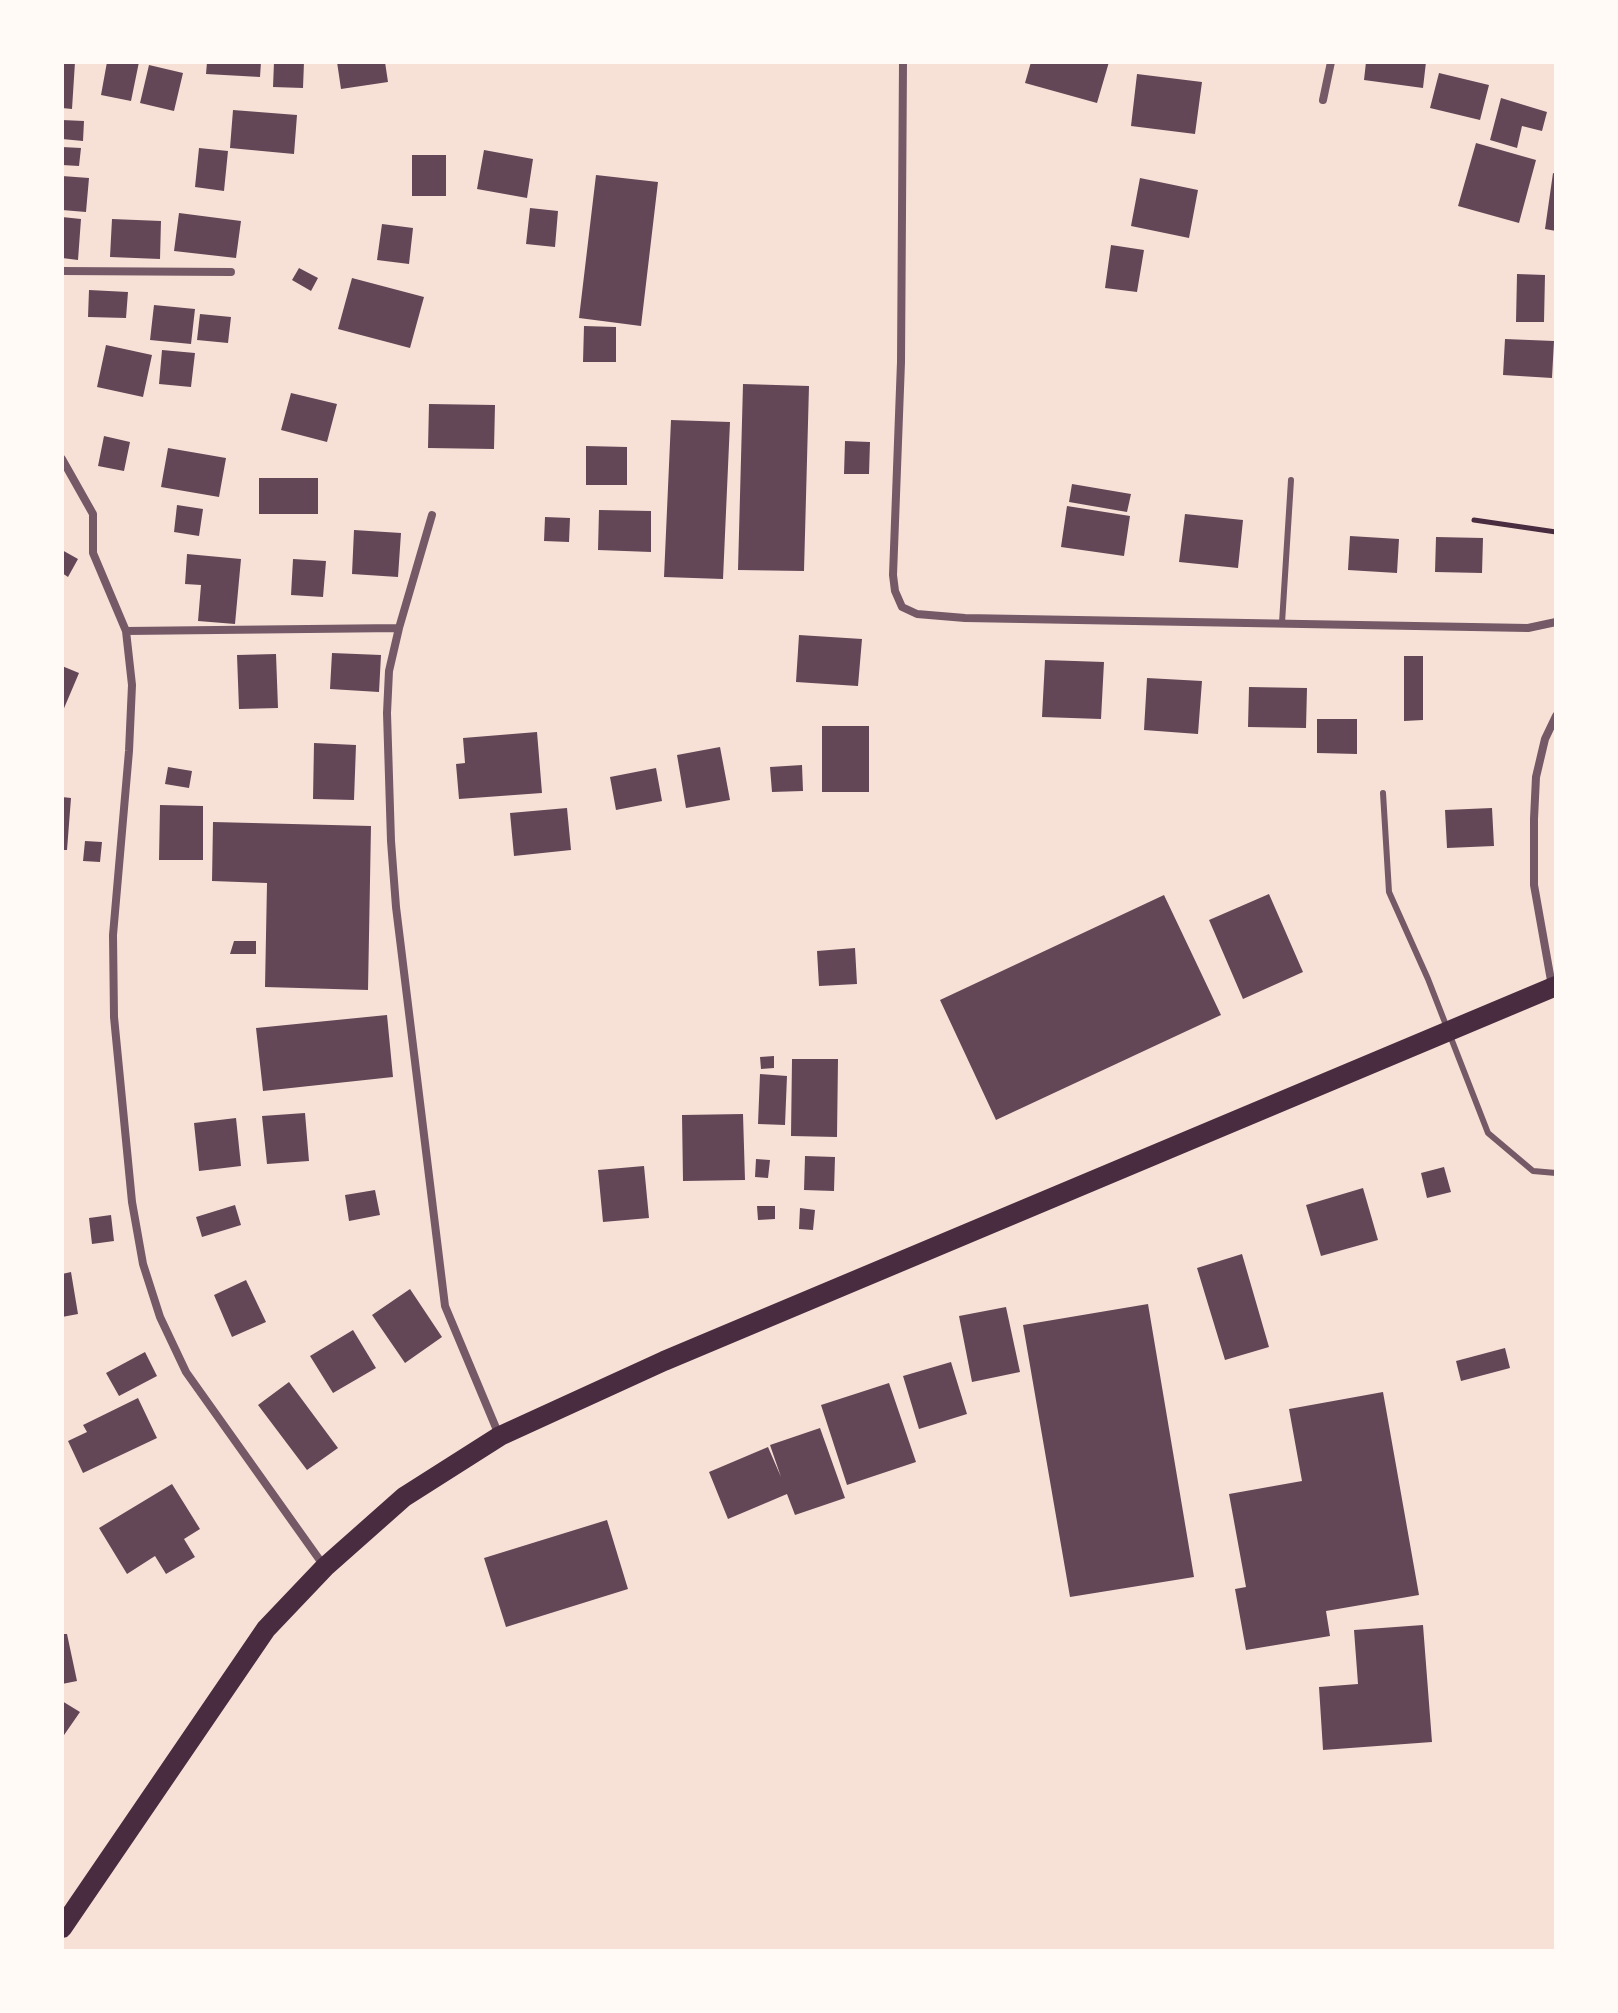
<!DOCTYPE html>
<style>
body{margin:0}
#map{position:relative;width:1618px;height:2013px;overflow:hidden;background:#f7e1d7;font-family:Quicksand,sans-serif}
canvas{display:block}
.frame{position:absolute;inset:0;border:64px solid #fffaf5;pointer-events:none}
</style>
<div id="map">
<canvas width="1618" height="2013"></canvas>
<div class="frame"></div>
</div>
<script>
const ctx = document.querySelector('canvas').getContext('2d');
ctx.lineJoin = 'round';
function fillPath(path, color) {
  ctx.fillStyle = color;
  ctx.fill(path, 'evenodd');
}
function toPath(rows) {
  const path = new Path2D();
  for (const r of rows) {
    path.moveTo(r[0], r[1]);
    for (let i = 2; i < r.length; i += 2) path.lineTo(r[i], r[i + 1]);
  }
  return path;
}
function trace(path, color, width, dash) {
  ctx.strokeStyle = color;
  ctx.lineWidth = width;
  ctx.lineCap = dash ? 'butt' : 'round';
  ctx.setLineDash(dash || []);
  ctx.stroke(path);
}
const building = toPath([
 [62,62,75,62,72,109,62,108],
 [107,62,139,62,131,101,101,95],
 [207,62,261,62,260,77,206,74],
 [274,62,304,62,303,88,273,87],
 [337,62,385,62,388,82,341,89],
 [1031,62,1109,62,1097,103,1025,83],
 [1366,62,1426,62,1423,88,1364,80],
 [149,65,183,73,174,111,140,103],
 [1439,73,1489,85,1480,120,1430,108],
 [1137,74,1202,82,1195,134,1131,126],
 [1501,98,1547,112,1542,131,1522,126,1517,148,1490,140],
 [233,110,297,115,294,154,230,148],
 [62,120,84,121,83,141,62,139],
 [1476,143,1536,160,1519,223,1458,206],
 [62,147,81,148,79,166,62,165],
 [199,148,228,151,224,191,195,187],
 [484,150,533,159,527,198,477,189],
 [412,155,446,155,446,196,412,196],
 [1553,173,1556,174,1556,231,1545,229],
 [596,175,658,182,641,326,579,318],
 [62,176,89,178,86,212,62,210],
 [1140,178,1198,190,1189,238,1131,226],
 [530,208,558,211,555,247,526,244],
 [179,213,241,221,236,258,174,251],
 [62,217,81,219,78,260,62,258],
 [112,219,161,221,160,259,110,257],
 [382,224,413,228,409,264,377,260],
 [1111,245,1144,250,1137,292,1105,288],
 [299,268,318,278,311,291,292,280],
 [1517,274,1545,275,1544,322,1516,322],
 [352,278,424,297,410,348,338,329],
 [89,290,128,292,126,318,88,317],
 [154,305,195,309,191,344,150,340],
 [200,314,231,317,228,343,197,340],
 [584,326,616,327,616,362,583,362],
 [1505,339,1554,341,1552,378,1503,375],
 [106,345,152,355,143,397,97,387],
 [162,350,195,353,191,387,159,384],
 [743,384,809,386,804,571,738,570],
 [291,393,337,404,327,442,281,430],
 [429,404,495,405,494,449,428,448],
 [671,420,730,422,723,579,664,577],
 [104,436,130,442,124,471,98,466],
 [845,441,870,442,869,474,844,474],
 [586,446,627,447,627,485,586,485],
 [168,448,226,458,219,497,161,487],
 [259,478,318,478,318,514,259,514],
 [1072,484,1131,494,1127,512,1069,502],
 [177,505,203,509,199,536,174,532],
 [1067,506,1130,516,1124,556,1061,547],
 [599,510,651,511,651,552,598,550],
 [1185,514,1243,520,1238,568,1179,562],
 [545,517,570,518,569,542,544,541],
 [354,530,401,533,398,577,352,574],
 [1350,536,1399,539,1397,573,1348,570],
 [1436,537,1483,538,1482,573,1435,572],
 [62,550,78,559,68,577,62,573],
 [187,554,241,559,235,624,198,621,201,585,185,584],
 [293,559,326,561,323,597,291,595],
 [799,635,862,639,858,686,796,682],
 [332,653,381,655,379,692,330,689],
 [276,654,278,708,239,709,237,655],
 [1404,656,1423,656,1423,720,1404,721],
 [1045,660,1104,662,1101,719,1042,717],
 [62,666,79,673,62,713],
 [1147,678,1202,681,1198,734,1144,730],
 [1249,687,1307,688,1306,728,1248,727],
 [1317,719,1357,719,1357,754,1317,753],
 [822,726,869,726,869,792,822,792],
 [537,732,542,793,459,799,456,764,465,763,463,738],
 [314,743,356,745,354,800,313,799],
 [720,747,730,800,686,808,677,755],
 [802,765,803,791,772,792,770,767],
 [168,767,192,771,189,788,165,784],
 [656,768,662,801,616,810,610,777],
 [62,797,71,798,67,850,62,850],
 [160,805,203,806,203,860,159,860],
 [567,808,571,850,514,856,510,813],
 [1492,808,1494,846,1447,848,1445,810],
 [213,822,371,826,368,990,265,987,267,883,212,881],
 [85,841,102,842,100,862,83,861],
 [1269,894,1303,972,1243,999,1209,920],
 [1164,895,1221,1015,996,1120,940,1000],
 [234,941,256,941,256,954,230,954],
 [855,948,857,984,819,986,817,951],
 [387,1015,393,1077,263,1091,256,1028],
 [774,1056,774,1068,761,1069,760,1057],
 [792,1059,838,1059,837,1137,791,1136],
 [760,1074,787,1076,785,1125,758,1124],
 [305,1113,309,1161,267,1164,262,1116],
 [743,1114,745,1180,683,1181,682,1115],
 [236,1118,241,1166,199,1171,194,1123],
 [805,1156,835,1157,834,1191,804,1190],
 [756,1159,770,1160,768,1178,755,1177],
 [644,1166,649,1218,603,1222,598,1170],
 [1444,1167,1451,1192,1427,1198,1421,1173],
 [1363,1188,1378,1240,1321,1256,1306,1205],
 [375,1190,380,1215,349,1221,345,1195],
 [235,1205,241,1225,202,1237,196,1217],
 [757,1206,775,1206,775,1219,758,1220],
 [800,1208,815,1210,813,1230,799,1229],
 [111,1215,114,1241,92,1244,89,1218],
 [1242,1254,1269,1347,1225,1360,1197,1268],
 [71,1272,78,1314,62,1317,62,1274],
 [246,1280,266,1322,232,1337,214,1295],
 [410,1289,442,1337,405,1363,372,1315],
 [1148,1304,1194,1577,1070,1597,1023,1325],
 [1006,1307,1020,1372,972,1382,959,1316],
 [353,1330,376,1368,333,1393,310,1356],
 [1505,1348,1510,1368,1461,1381,1456,1361],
 [145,1352,157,1376,119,1396,106,1373],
 [951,1362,967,1414,919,1429,903,1376],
 [289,1382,338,1448,307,1470,258,1405],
 [889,1383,916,1462,847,1485,821,1405],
 [1383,1392,1419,1595,1326,1611,1330,1636,1246,1650,1235,1589,1246,1587,1229,1494,1302,1481,1289,1409],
 [138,1398,157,1438,83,1473,68,1441,87,1432,83,1425],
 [820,1428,845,1498,795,1515,787,1494,728,1519,709,1472,768,1447,781,1477,770,1445],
 [172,1484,200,1529,184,1539,195,1557,166,1574,155,1556,127,1574,99,1528],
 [607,1520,628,1589,506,1627,484,1558],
 [1423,1625,1432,1742,1323,1750,1319,1687,1358,1684,1354,1630],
 [62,1634,67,1634,77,1681,62,1684],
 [62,1701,80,1712,62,1738]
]);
const path = toPath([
 [1474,520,1556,532]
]);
const service = toPath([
 [1282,623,1291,480],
 [1383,793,1389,892,1428,979,1488,1133,1533,1171,1556,1173]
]);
const minor = toPath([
 [903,62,901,362,893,575,895,591,902,607,917,614,965,618,1528,628,1556,622],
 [1323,100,1331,62],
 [62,271,231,272],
 [62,459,93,514,93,553,126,631,132,685,129,751,113,935,114,1017,132,1202,143,1264,160,1317,186,1372,324,1566],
 [432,515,399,628,389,671,387,713,391,841,396,907,445,1306,499,1435],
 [126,631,399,628],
 [1552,986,1534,885,1534,819,1536,777,1545,739,1556,716]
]);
const primary = toPath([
 [62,1928,266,1629,325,1567,404,1497,500,1436,664,1361,1556,986]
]);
fillPath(building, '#644757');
trace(path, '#4a2c40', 5);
trace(service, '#755966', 6);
trace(minor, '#755966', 8);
trace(primary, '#4a2c40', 20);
</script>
